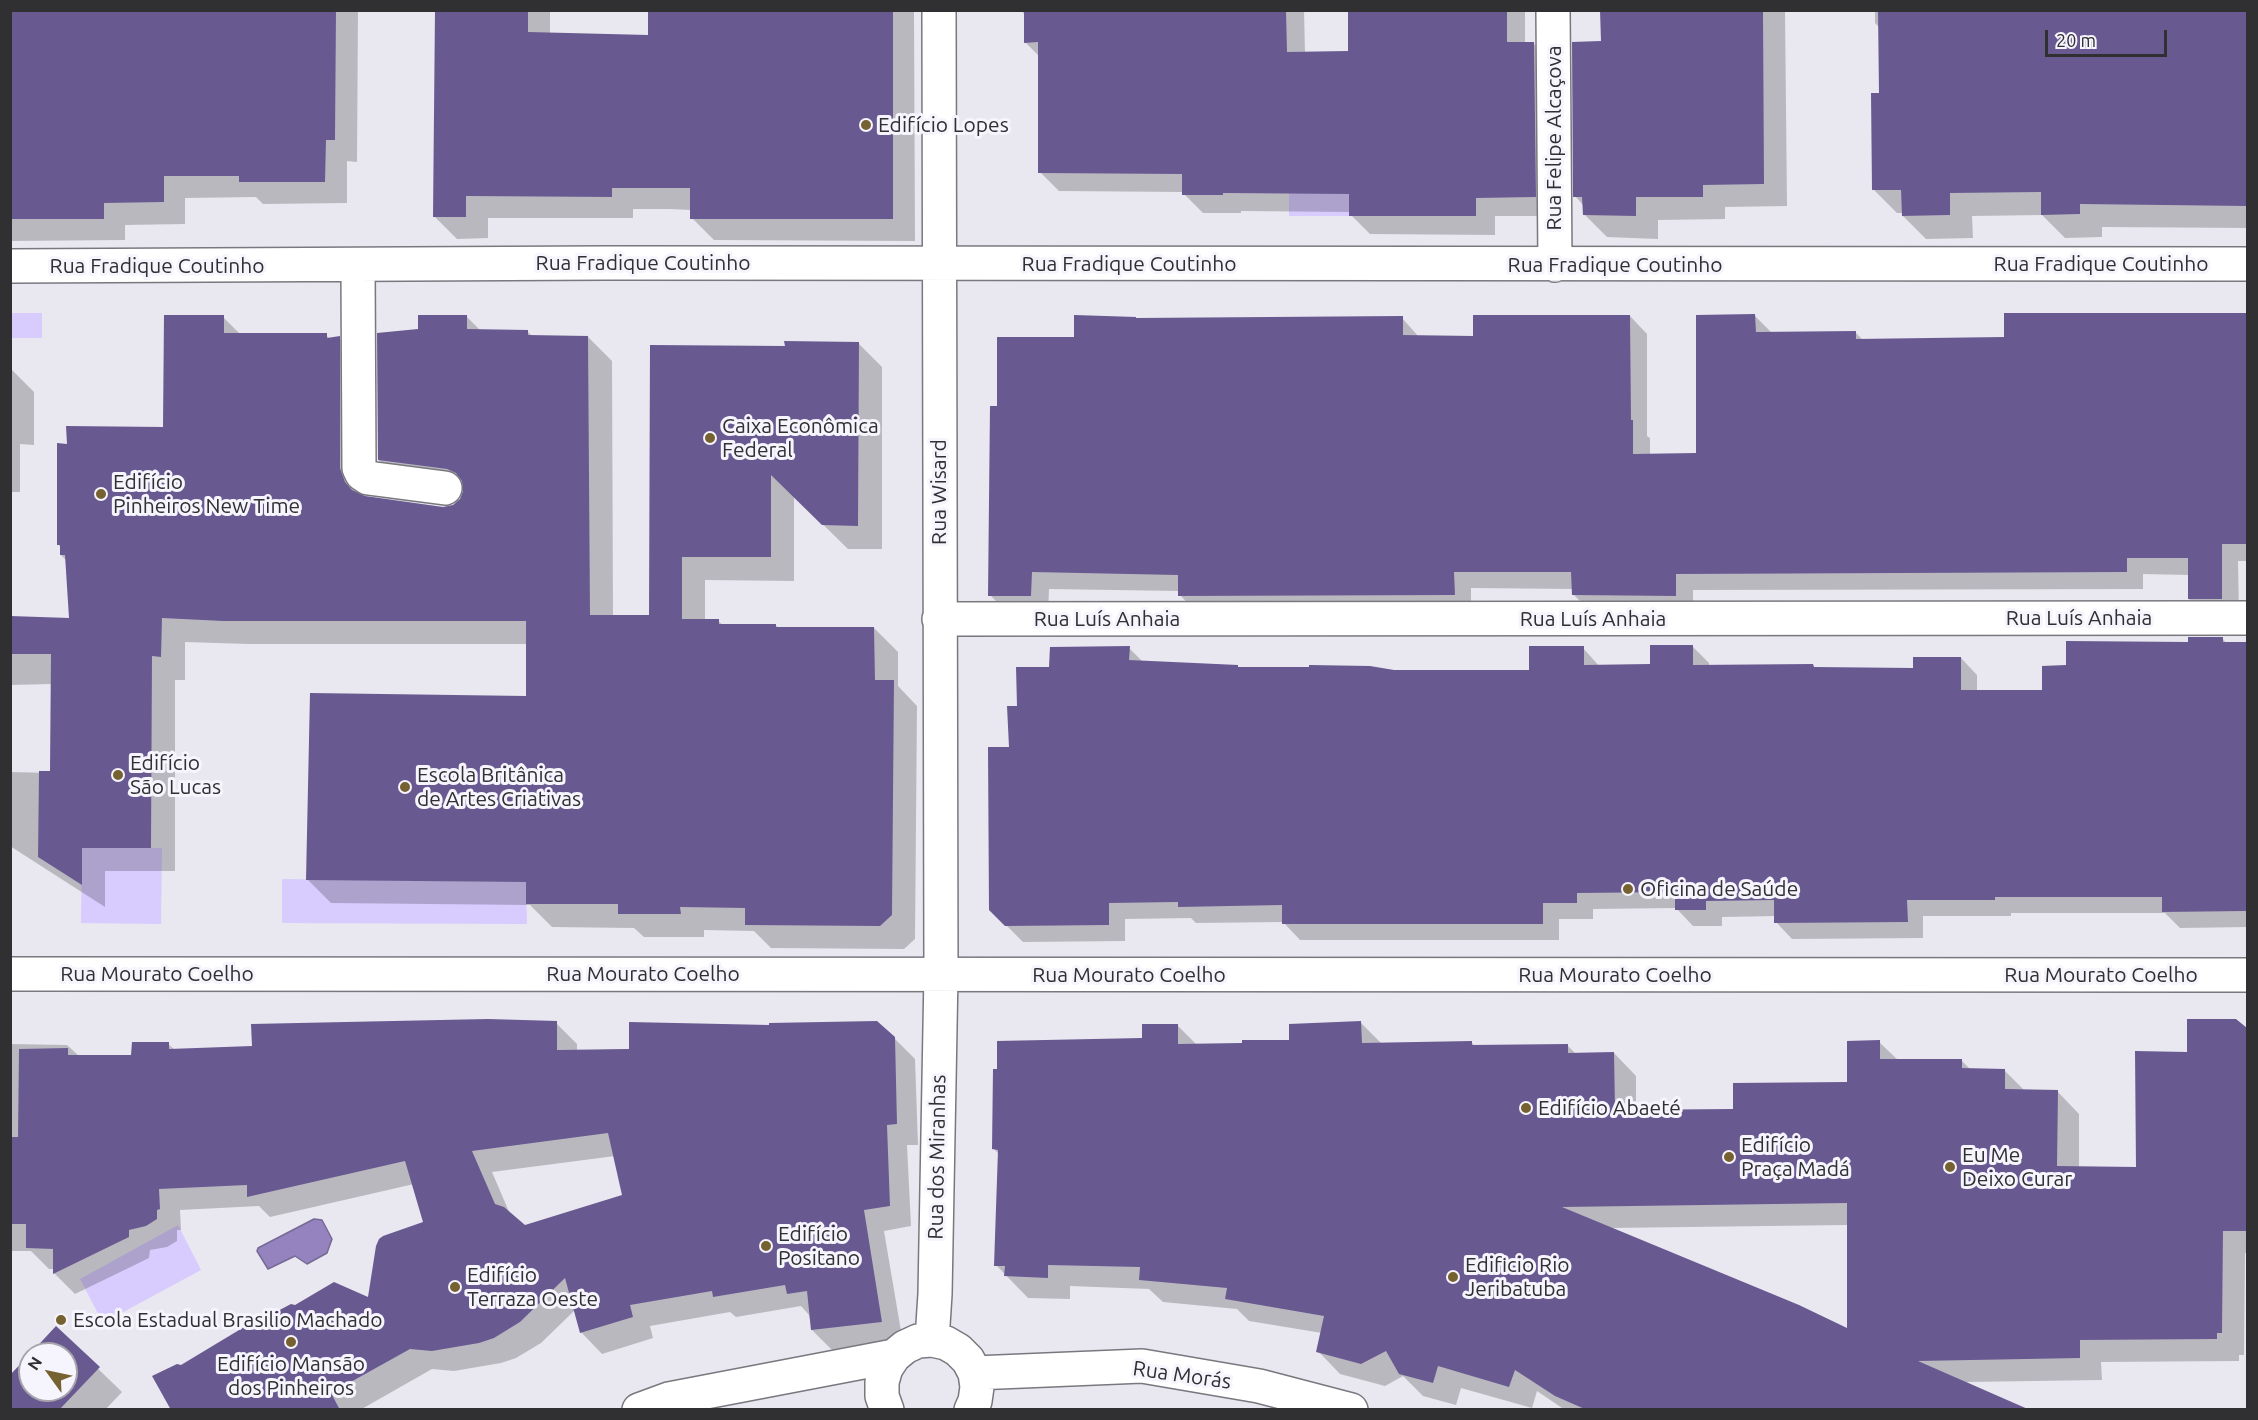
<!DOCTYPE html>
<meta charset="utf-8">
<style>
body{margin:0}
#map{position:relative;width:2258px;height:1420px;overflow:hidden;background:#e9e7ef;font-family:Ubuntu,sans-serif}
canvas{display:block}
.frame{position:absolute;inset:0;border:12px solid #302f32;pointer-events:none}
.north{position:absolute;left:18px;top:1342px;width:60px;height:60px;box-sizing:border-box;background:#f6f4fd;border:2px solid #a7a5ac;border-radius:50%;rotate:303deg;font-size:16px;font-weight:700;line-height:24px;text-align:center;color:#302f32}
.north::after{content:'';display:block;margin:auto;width:21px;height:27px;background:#766131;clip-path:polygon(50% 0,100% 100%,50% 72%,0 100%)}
.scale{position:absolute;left:2045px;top:30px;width:122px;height:27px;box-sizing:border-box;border:3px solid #302f32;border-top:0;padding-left:8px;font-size:18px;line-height:21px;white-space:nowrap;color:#302f32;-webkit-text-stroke:4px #f6f4fd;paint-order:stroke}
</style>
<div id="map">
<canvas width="2258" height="1420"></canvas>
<div class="frame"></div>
<div class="north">N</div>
<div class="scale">20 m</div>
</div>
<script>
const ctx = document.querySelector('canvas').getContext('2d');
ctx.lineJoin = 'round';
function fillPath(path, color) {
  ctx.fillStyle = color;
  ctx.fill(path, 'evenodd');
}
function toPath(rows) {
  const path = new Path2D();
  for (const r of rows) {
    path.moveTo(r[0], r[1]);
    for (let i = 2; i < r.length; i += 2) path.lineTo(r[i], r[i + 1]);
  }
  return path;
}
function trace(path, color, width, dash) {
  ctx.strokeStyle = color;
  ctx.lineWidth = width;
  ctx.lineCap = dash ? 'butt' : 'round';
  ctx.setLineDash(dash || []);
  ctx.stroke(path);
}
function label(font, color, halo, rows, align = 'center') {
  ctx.font = font + ' Ubuntu,sans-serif';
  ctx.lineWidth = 6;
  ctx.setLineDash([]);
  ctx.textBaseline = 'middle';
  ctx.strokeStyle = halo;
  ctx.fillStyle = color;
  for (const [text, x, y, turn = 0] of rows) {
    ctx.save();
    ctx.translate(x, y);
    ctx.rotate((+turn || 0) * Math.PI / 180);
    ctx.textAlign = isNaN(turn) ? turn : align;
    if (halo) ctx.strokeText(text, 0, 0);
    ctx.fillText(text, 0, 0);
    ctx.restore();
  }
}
const green = toPath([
 [1289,193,1350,193,1349,216,1289,216],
 [11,313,42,313,42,338,11,338],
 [82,848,162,848,161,924,81,923],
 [282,879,526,882,527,924,282,923],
 [178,1225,201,1270,103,1323,80,1279]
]);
const water = toPath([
 [314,1219,322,1220,332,1239,327,1253,307,1264,295,1256,268,1269,257,1251,258,1248,314,1219]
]);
const shadow = toPath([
 [10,10,358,10,357,162,347,161,347,203,263,204,256,197,185,198,185,224,125,225,125,240,10,241],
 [436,10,550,10,550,34,648,36,649,10,914,10,915,241,714,240,692,218,691,210,669,209,633,209,633,218,488,218,488,238,457,239,435,217],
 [1021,10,1304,10,1305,53,1350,53,1350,10,1525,10,1525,43,1534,44,1553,62,1554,216,1495,216,1495,235,1370,234,1351,215,1351,212,1241,211,1241,213,1203,213,1184,194,1184,192,1059,191,1040,172,1039,56,1025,42,1025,15],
 [1602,10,1785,10,1787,206,1725,207,1725,219,1658,220,1658,239,1607,237,1584,214,1584,206,1575,196,1602,43],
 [1875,10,2248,10,2248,228,2102,227,2102,237,2065,238,2042,215,1972,216,1973,238,1926,239,1903,216,1903,213,1897,213,1874,190,1880,95,1879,27,1875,23],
 [2005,315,2248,315,2248,561,2238,561,2239,616,2207,616,2189,599,2189,575,2143,574,2143,589,1693,590,1693,612,1590,611,1573,594,1573,589,1471,588,1471,612,1197,613,1180,595,1180,591,1049,589,1048,613,1007,612,990,595,998,408,1076,339,1136,318,1402,318,1419,337,1475,338,1630,316,1647,334,1647,436,1650,438,1650,455,1698,455,1755,316,1772,333,1856,333,1863,340,2005,339],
 [466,316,481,331,527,331,533,337,588,337,612,361,613,616,651,616,786,347,858,343,882,367,882,549,848,549,794,496,794,581,705,580,705,620,718,621,723,625,775,625,779,628,874,628,898,652,898,686,917,706,915,939,904,949,771,948,754,931,704,930,704,937,644,937,634,928,552,927,530,905,331,903,307,879,528,697,528,644,248,644,185,642,185,680,175,680,175,871,105,871,105,907,10,846,10,772,52,773,52,684,10,685,10,618,71,619,66,560,61,555,61,548,58,544,69,445,165,429,223,317,241,335,326,335,330,339,339,338,363,362,364,493,365,498,443,508,453,506,461,500,465,492,403,484,379,460,420,330],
 [10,368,34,392,34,445,20,444,20,492,10,492],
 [2222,638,2227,644,2245,644,2248,646,2248,927,2180,928,2165,913,2011,913,2011,916,1923,916,1923,938,1792,939,1776,922,1776,916,1722,917,1722,926,1693,926,1676,908,1593,909,1593,919,1559,919,1559,940,1300,940,1283,922,1196,923,1191,918,1125,919,1125,941,1023,942,990,909,1010,748,1018,707,1051,669,1129,648,1143,662,1239,668,1394,671,1530,672,1583,648,1600,667,1652,666,1692,646,1709,663,1709,666,1813,666,1816,669,1915,670,1961,658,1977,675,1977,691,2043,691,2068,667],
 [2236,1020,2248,1031,2248,1253,2245,1253,2244,1355,2239,1355,2239,1361,2101,1362,2102,1380,1966,1382,2027,1410,1565,1410,1537,1391,1532,1408,1461,1388,1456,1405,1423,1396,1403,1376,1385,1386,1340,1374,1318,1351,1322,1333,1249,1321,1237,1309,1163,1302,1149,1289,1070,1286,1070,1299,1028,1298,996,1265,999,1154,994,1149,1144,1040,1177,1025,1197,1045,1291,1041,1361,1023,1382,1044,1471,1042,1475,1046,1567,1045,1576,1054,1614,1053,1636,1076,1636,1112,1734,1111,1849,1083,1879,1042,1898,1060,1961,1060,1971,1070,2004,1070,2025,1091,2057,1091,2079,1114,2079,1168,2138,1169,2189,1053],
 [1848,1225,1848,1330,1610,1228],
 [556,1023,577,1044,577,1051,894,1038,915,1059,918,1145,907,1145,911,1226,884,1231,903,1343,833,1351,812,1330,809,1315,801,1306,736,1317,730,1312,650,1326,653,1338,602,1354,581,1332,575,1310,541,1343,516,1358,501,1363,454,1371,432,1369,360,1410,173,1410,181,1367,255,1325,295,1306,370,1299,425,1223,414,1184,270,1217,259,1206,180,1210,181,1230,177,1230,177,1241,167,1247,150,1250,149,1258,75,1294,54,1273,54,1269,49,1269,31,1251,10,1251,10,1044,67,1045,79,1056,133,1056,168,1044,175,1050,253,1047],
 [615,1156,624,1196,525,1226,510,1214,492,1172],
 [56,1328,122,1392,105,1410,10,1410,30,1356,30,1390,66,1390,66,1354,32,1354]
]);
const building = toPath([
 [10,10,336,10,335,140,326,140,325,182,239,182,239,176,164,176,164,202,104,203,104,219,10,219],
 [435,10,528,10,528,32,648,35,648,10,893,10,893,219,690,219,690,188,612,188,612,197,466,196,466,217,433,217],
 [1024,10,1286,10,1287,52,1348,51,1348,10,1507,11,1507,42,1534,42,1536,197,1476,198,1476,216,1349,216,1349,194,1223,193,1223,195,1182,195,1182,174,1038,173,1038,42,1024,43],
 [1600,10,1763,10,1764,184,1703,185,1703,197,1636,197,1636,216,1583,215,1582,197,1573,197,1572,42,1601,41],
 [1878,10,2247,10,2247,206,2080,204,2080,214,2041,215,2041,192,1950,193,1950,215,1902,216,1901,190,1872,190,1871,93,1879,93],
 [2004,313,2247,313,2247,544,2222,544,2222,599,2188,599,2188,558,2127,558,2127,572,1676,574,1676,596,1572,595,1571,572,1454,572,1455,595,1178,596,1178,575,1032,572,1031,596,988,596,990,406,997,406,997,337,1074,337,1074,315,1136,317,1136,318,1403,316,1403,335,1473,336,1473,315,1630,315,1631,420,1633,420,1633,454,1696,453,1696,315,1755,314,1756,332,1856,331,1856,339,2004,337],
 [164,315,224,315,224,333,327,333,327,338,340,336,340,468,345,482,352,490,365,496,443,507,453,505,460,499,463,491,462,481,456,473,447,469,378,460,377,333,418,329,418,315,467,315,467,329,528,330,528,335,588,336,590,615,649,615,650,345,785,346,784,341,859,342,858,526,822,525,771,475,771,557,682,557,682,619,719,619,719,624,776,624,776,627,874,627,875,680,894,680,892,915,880,926,745,925,745,908,680,907,681,914,618,914,618,904,526,904,526,882,306,880,310,693,526,696,526,621,223,621,162,618,161,657,152,656,151,848,82,848,82,885,38,857,39,771,50,771,51,654,10,654,10,616,69,618,65,555,60,555,60,545,57,545,57,443,67,444,66,426,163,427],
 [2188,637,2223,637,2223,642,2246,642,2247,911,2162,912,2162,897,1995,897,1995,900,1907,900,1908,922,1774,923,1774,900,1706,901,1706,910,1675,910,1675,892,1577,893,1577,903,1543,903,1543,924,1282,924,1282,905,1178,907,1178,902,1109,903,1109,925,1005,926,989,910,988,747,1009,747,1007,706,1017,706,1016,667,1049,667,1050,647,1130,646,1129,660,1238,665,1238,667,1309,667,1309,665,1370,666,1394,670,1529,670,1529,646,1584,646,1584,665,1650,664,1650,645,1693,645,1693,665,1813,664,1814,667,1913,668,1913,657,1961,657,1961,690,2042,690,2042,666,2066,665,2066,641,2188,642],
 [488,1019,557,1021,557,1050,629,1049,629,1022,769,1025,769,1023,877,1021,895,1037,897,1124,887,1125,890,1206,864,1210,882,1322,811,1330,807,1291,787,1294,785,1285,713,1297,712,1291,630,1305,633,1317,580,1333,565,1278,520,1322,494,1338,479,1343,432,1351,410,1349,331,1393,340,1410,171,1410,152,1376,177,1364,181,1365,254,1321,255,1323,291,1304,295,1305,334,1282,368,1297,376,1246,379,1239,383,1236,423,1222,405,1161,247,1197,247,1185,159,1189,160,1209,157,1210,157,1219,146,1226,129,1230,129,1237,53,1274,53,1249,26,1248,26,1224,10,1224,10,1137,18,1137,19,1049,68,1048,68,1055,131,1055,132,1042,169,1042,169,1049,252,1046,251,1024],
 [608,1133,622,1195,525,1225,504,1207,495,1204,472,1151],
 [2187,1019,2236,1019,2247,1028,2247,1231,2223,1231,2222,1333,2217,1333,2217,1339,2080,1340,2080,1358,1918,1361,2030,1410,1587,1410,1555,1396,1515,1370,1509,1387,1438,1366,1433,1383,1399,1374,1386,1351,1361,1364,1316,1352,1324,1316,1225,1299,1227,1288,1139,1280,1140,1267,1048,1265,1048,1278,1004,1276,1005,1266,994,1266,998,1150,992,1149,993,1069,997,1069,997,1041,1142,1038,1142,1024,1178,1024,1178,1044,1242,1043,1242,1040,1289,1040,1289,1024,1361,1021,1362,1043,1472,1041,1472,1045,1568,1044,1568,1053,1614,1052,1615,1110,1733,1109,1733,1083,1847,1082,1847,1041,1880,1040,1880,1059,1962,1059,1962,1068,2005,1069,2005,1089,2058,1090,2057,1166,2136,1167,2135,1051,2187,1052],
 [1847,1203,1847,1328,1799,1305,1562,1207],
 [56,1326,100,1367,59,1410,10,1410,10,1375,30,1354,30,1390,66,1390,66,1354,30,1354]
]);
const street = toPath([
 [1553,10,1555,265],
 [358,265,359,468,362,474,368,478,445,488],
 [10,266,606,263,2248,264],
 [939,619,2248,618],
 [10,974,2248,975],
 [932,1340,935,1294,941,974,939,10],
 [975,1373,1142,1366,1259,1386,1351,1410],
 [639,1410,669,1399,894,1356],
 [887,1410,882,1396,882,1382,886,1368,894,1356,905,1347,918,1341,932,1340,946,1343,958,1350,968,1360,975,1373,977,1387,975,1401,971,1410]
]);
const markers = [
 [866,125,6,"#766131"],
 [710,438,6,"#766131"],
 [101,494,6,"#766131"],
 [118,775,6,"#766131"],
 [405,787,6,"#766131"],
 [1628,889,6,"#766131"],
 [1526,1108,6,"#766131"],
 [1729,1157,6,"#766131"],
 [1950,1167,6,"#766131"],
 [766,1246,6,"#766131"],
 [1453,1277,6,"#766131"],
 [455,1287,6,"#766131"],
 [61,1320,6,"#766131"],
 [291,1342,6,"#766131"]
];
const poiNames = [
 ["Edifício Lopes",878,125],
 ["Caixa Econômica",722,426],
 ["Federal",722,450],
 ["Edifício",113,482],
 ["Pinheiros New Time",113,506],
 ["Edifício",130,763],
 ["São Lucas",130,787],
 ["Escola Britânica",417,775],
 ["de Artes Criativas",417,799],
 ["Oficina de Saúde",1640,889],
 ["Edifício Abaeté",1538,1108],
 ["Edifício",1741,1145],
 ["Praça Madá",1741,1169],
 ["Eu Me",1962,1155],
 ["Deixo Curar",1962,1179],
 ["Edifício",778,1234],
 ["Positano",778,1258],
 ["Edificio Rio",1465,1265],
 ["Jeribatuba",1465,1289],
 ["Edifício",467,1275],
 ["Terraza Oeste",467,1299],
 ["Escola Estadual Brasilio Machado",73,1320],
 ["Edifício Mansão",291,1364,"center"],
 ["dos Pinheiros",291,1388,"center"]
];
const streetNames = [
 ["Rua Felipe Alcaçova",1554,138,-90],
 ["Rua Fradique Coutinho",643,263],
 ["Rua Fradique Coutinho",1129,264],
 ["Rua Fradique Coutinho",2101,264],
 ["Rua Fradique Coutinho",1615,265],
 ["Rua Fradique Coutinho",157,266],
 ["Rua Wisard",939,492,-90],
 ["Rua Luís Anhaia",2079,618],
 ["Rua Luís Anhaia",1107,619],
 ["Rua Luís Anhaia",1593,619],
 ["Rua Mourato Coelho",157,974],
 ["Rua Mourato Coelho",643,974],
 ["Rua Mourato Coelho",1129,975],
 ["Rua Mourato Coelho",1615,975],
 ["Rua Mourato Coelho",2101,975],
 ["Rua dos Miranhas",937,1157,-89],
 ["Rua Morás",1182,1375,8]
];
fillPath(green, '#d8cbfe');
fillPath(water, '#9483bf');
trace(water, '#766a95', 1.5);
fillPath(shadow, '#0003');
fillPath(building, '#695991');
trace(street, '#79787f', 36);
trace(street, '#fff', 33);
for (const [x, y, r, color] of markers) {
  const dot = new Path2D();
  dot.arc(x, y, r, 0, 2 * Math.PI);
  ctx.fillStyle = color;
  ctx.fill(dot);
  trace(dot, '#f6f4fd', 2);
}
label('21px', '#302f32', '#f6f4fd', poiNames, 'left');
label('21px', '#302f32', '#f6f4fd', streetNames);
</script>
